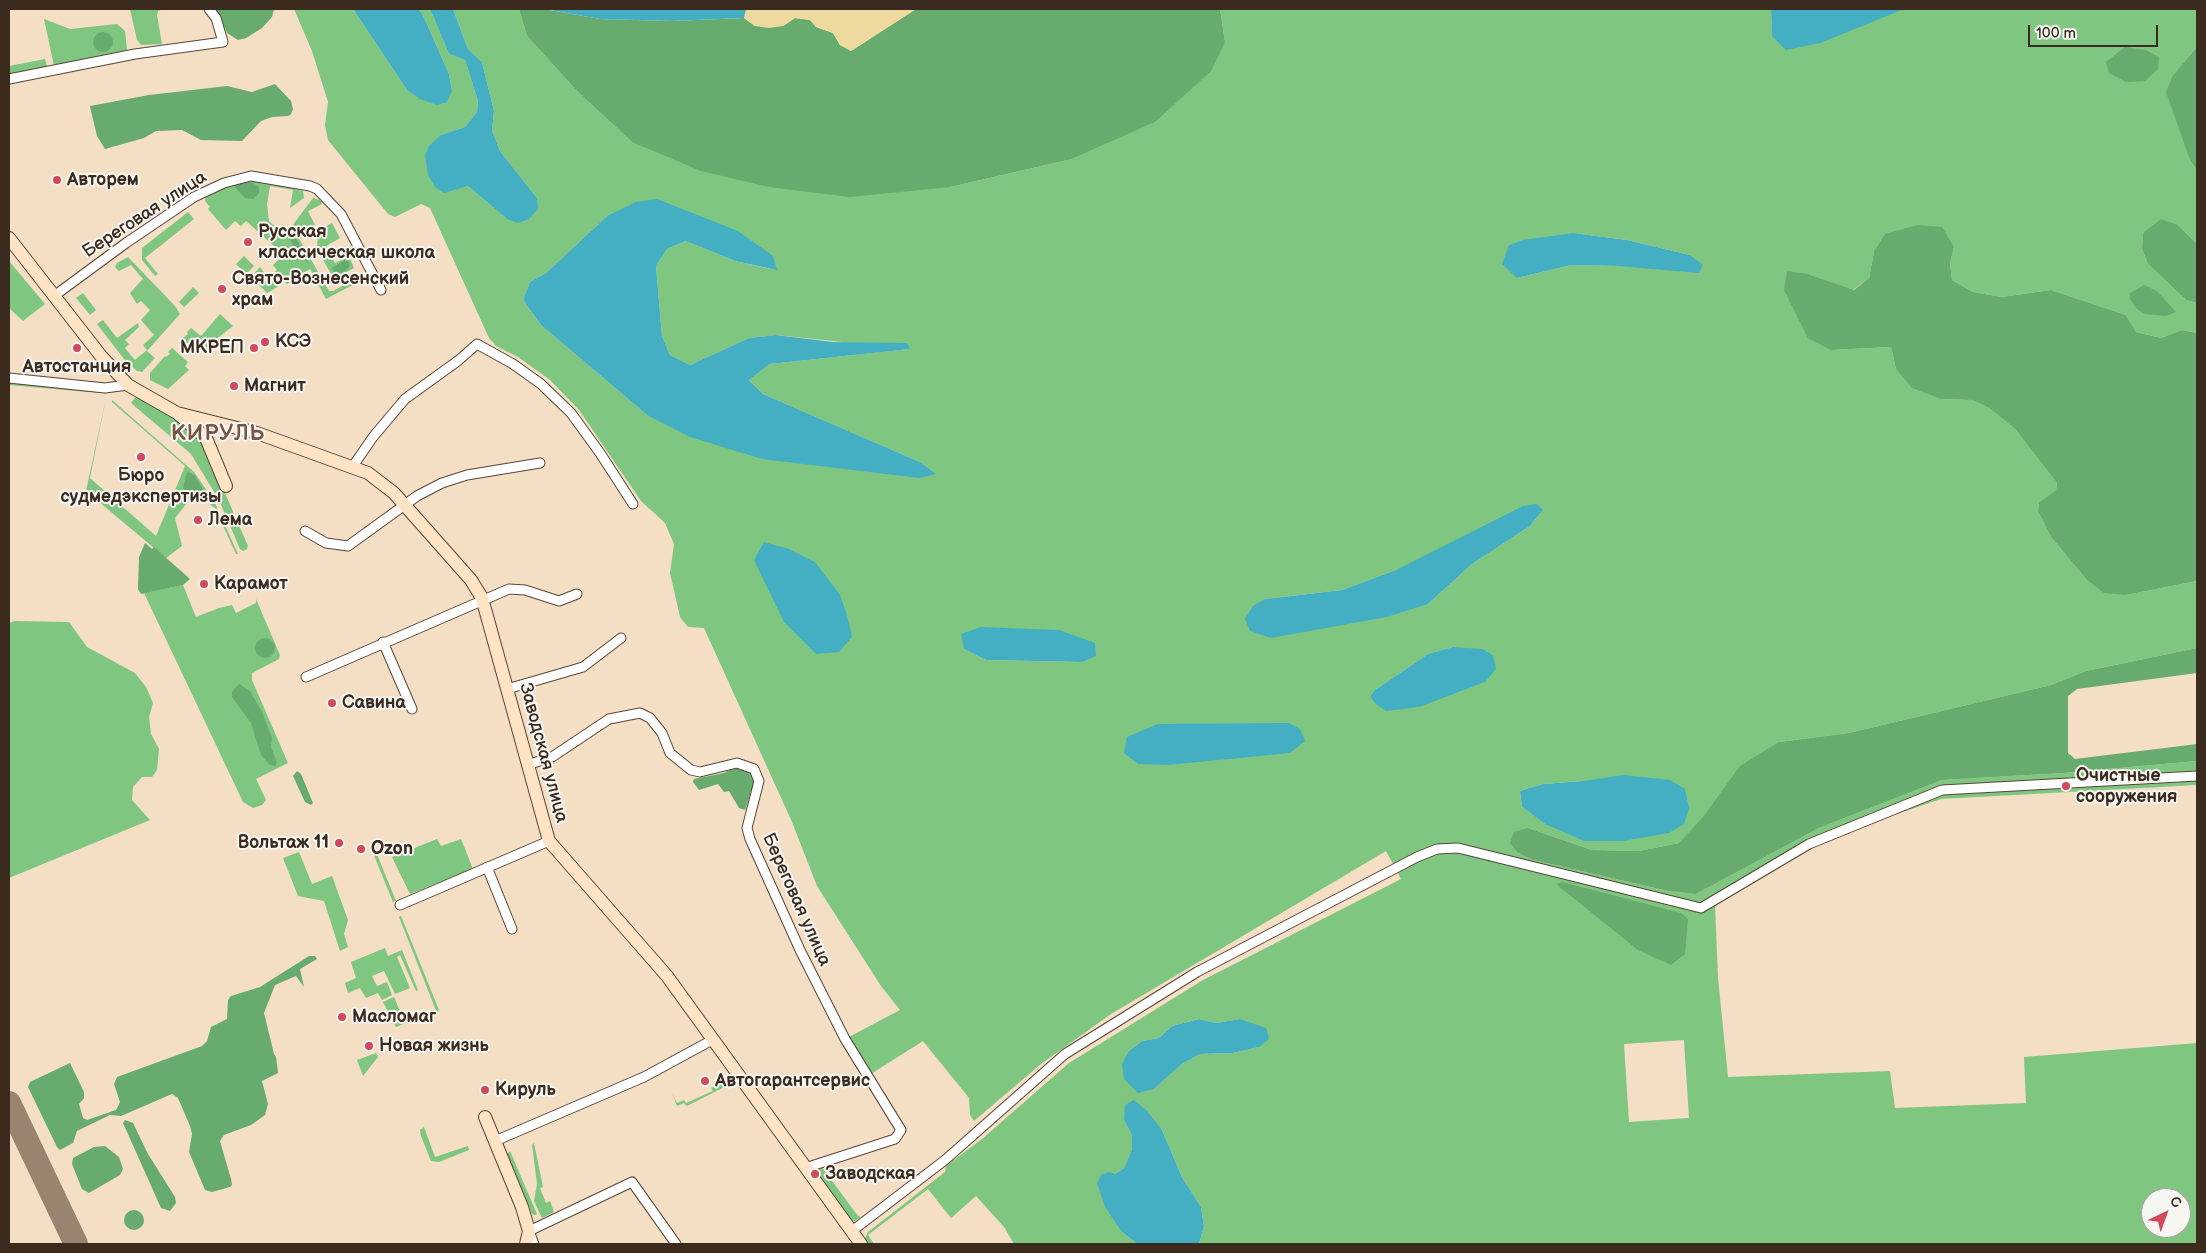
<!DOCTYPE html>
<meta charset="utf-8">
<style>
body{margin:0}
#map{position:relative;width:2206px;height:1253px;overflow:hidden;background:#f4dec4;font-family:"Balsamiq Sans",sans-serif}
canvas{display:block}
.frame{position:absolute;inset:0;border:10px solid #3b2a1e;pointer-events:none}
.north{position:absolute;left:2141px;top:1188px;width:50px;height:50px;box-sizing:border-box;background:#f6f6f2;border:1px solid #aba49d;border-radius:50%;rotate:42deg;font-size:14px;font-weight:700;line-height:20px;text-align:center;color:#3b2a1e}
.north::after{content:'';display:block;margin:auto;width:18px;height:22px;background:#d1495b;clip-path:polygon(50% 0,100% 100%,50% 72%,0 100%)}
.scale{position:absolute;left:2028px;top:25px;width:130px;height:22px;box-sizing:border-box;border:2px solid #3b2a1e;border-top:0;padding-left:6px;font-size:15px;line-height:18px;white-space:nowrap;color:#3b2a1e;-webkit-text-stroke:4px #f6f6f2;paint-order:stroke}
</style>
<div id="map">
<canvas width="2206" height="1253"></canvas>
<div class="frame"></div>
<div class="north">С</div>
<div class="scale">100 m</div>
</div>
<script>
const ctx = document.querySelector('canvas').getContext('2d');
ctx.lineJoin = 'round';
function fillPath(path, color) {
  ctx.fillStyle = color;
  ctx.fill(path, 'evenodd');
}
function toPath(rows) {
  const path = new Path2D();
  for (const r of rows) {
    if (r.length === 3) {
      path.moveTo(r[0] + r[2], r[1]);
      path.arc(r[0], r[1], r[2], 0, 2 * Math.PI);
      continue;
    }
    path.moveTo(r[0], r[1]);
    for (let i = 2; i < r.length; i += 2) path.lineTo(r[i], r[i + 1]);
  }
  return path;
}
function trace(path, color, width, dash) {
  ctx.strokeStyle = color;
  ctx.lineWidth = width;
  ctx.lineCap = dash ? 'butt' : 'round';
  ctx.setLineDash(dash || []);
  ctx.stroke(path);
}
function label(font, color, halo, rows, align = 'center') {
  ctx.font = font + ' "Balsamiq Sans",sans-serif';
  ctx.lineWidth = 4;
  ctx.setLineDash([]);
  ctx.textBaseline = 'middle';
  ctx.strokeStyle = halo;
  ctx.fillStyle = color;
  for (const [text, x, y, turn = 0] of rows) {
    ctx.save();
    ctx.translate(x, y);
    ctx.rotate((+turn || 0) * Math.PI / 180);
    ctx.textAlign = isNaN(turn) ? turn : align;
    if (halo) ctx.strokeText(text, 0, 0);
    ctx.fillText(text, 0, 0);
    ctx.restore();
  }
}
const green = toPath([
 [130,9,164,9,158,11,157,15,162,44,141,45,137,40],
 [294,9,353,9,407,90,452,90,449,74,422,13,418,9,430,9,449,54,465,60,478,101,477,112,465,127,441,135,444,192,468,186,507,219,537,198,500,151,492,130,494,111,482,62,468,49,453,9,519,9,527,36,578,92,632,142,950,187,1072,159,1154,122,1225,42,1220,9,1771,9,1772,36,1904,9,2197,9,2197,47,2173,75,2190,160,2197,171,2197,244,2178,225,2143,233,2142,249,2148,264,2186,300,2197,303,2197,333,2182,330,2161,338,2136,332,2126,315,2051,290,2002,297,1973,292,1952,280,1950,263,1954,247,1874,252,1869,278,1853,290,1808,274,1831,350,1891,347,1896,369,1941,399,1972,400,1989,408,2015,429,2057,483,2056,490,2039,502,2038,511,2051,537,2086,579,2126,595,2197,581,2197,648,2086,671,2051,685,1849,733,1779,742,1679,843,1639,851,1592,850,1528,828,1518,853,1533,860,1668,891,1696,894,1819,828,1942,780,2063,773,2197,761,2197,785,1941,799,1835,835,1715,906,1718,978,1728,1077,1890,1071,1895,1108,2026,1103,2024,1057,2197,1043,2197,1244,1199,1244,1204,1226,1201,1207,1182,1177,1162,1130,1124,1120,1132,1135,1132,1149,1124,1168,1115,1174,1122,1232,1137,1244,1014,1244,1004,1227,976,1196,951,1218,928,1189,868,1235,874,1244,868,1244,865,1238,868,1232,945,1172,946,1166,982,1139,1069,1063,1203,980,1401,879,1386,851,1111,1014,1041,1064,974,1121,970,1115,969,1098,923,1041,871,1074,847,1038,900,1010,881,986,817,886,792,822,704,628,688,627,680,617,670,573,674,544,665,523,641,501,579,410,550,380,518,357,496,346,489,338,430,208,421,204,395,217,388,214,328,140,325,125,328,102,312,51],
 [607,216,776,270,735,261,686,241,667,249,656,266,662,336,670,355,690,365,749,338,776,335,909,349,770,364,749,380,763,394,920,462,935,474,647,415,541,325,523,300,530,282,546,273],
 [1574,233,1627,240,1690,255,1618,266,1571,265,1517,278],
 [1543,510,1530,526,1472,564,1428,604,1265,599,1342,590,1396,570],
 [1453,647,1375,690,1428,654],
 [964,649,1082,662,986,660],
 [1583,781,1545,824,1522,807,1520,791,1543,784],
 [1199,1019,1216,1023,1240,1019,1259,1047,1233,1053,1200,1054,1182,1064,1154,1089,1129,1051,1142,1041,1159,1038,1172,1026],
 [1684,1040,1689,1118,1629,1122,1624,1044],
 [2151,1198,2181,1198,2181,1228,2151,1228],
 [44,19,70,29,117,24,125,31,127,50,54,66],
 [45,59,47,66,44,68,9,75,9,66],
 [253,179,303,191,304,198,290,208,293,190,270,186,267,204,269,221,282,233,287,227,292,226,313,198,320,200,322,204,308,211,315,225,297,235,329,291,333,291,360,277,366,278,326,299,310,269,287,284,275,272,277,270,273,265,290,248,283,254,246,221,241,226,235,221,226,230,208,209,210,207,205,201,206,196,221,187],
 [188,212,194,219,145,258,158,274,155,276,142,260,142,248],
 [332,223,340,238,326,246,335,263,349,256,354,268,334,279,317,249,318,230],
 [244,256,254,266,246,274,236,264],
 [128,257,175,306,180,314,147,351,155,358,142,372,137,371,124,359,97,324,103,320,117,338,138,323,139,327,125,340,129,344,125,348,135,360,147,350,143,345,154,335,141,320,150,310,141,301,137,304,130,293,143,279,131,265,119,271,115,267,117,263],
 [9,261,45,304,23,321,9,308],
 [260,267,268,278,270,277,279,286,267,293,251,277],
 [193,287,199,293,184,307,179,302],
 [83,293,96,310,90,315,76,298],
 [220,314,233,326,196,355,180,340,188,334,187,332,191,328,201,336],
 [172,348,188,362,185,366,189,370,168,389,150,380,150,373,165,356,166,357,170,354,168,352],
 [9,380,100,391,100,393,9,385],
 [137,395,168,414,202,440,248,546,247,549,243,551,240,549,219,500,191,454,131,403],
 [106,398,90,478,156,536,185,466,112,402,112,400,194,472,214,501,238,554,236,554,215,508,201,498,191,498,175,518,182,546,166,558,86,491],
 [183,585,196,617,219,608,232,605,236,613,256,603,256,599,280,655,279,659,252,673,252,680,288,763,256,779,266,800,262,805,253,808,243,802,144,593],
 [15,621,69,622,87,647,135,673,146,687,153,703,149,717,151,734,159,749,157,770,152,777,142,777,133,787,132,800,150,820,9,878,9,623],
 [437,839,441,846,461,839,473,869,410,894,392,857],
 [374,847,396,901,393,902,371,848],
 [299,852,312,884,332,876,348,920,344,934,348,947,340,951,324,901,298,896,283,858],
 [401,916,439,1010,437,1013,399,917],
 [385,948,388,956,402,950,418,990,416,991,400,955,397,957,410,988,395,994,384,971,372,976,377,986,387,982,392,995,382,1000,378,993,366,998,360,988,348,993,345,983,356,978,351,962],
 [394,997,403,1018,407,1016,409,1019,420,1014,421,1017,396,1027,383,1002],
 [376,1053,378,1057,363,1076,357,1060],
 [729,1079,732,1083,687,1106,684,1103,677,1106,672,1093,677,1103,684,1100,686,1103,713,1091,711,1088],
 [424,1127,435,1157,468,1146,469,1150,439,1162,431,1161,421,1136,420,1130],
 [534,1143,543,1187,540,1188,546,1203,550,1201,554,1212,542,1218,534,1201,537,1184,532,1145],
 [510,1151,537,1214,535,1215,532,1214,507,1154],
 [821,1166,858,1216,861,1217,855,1221,851,1220,816,1172]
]);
const forest = toPath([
 [215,9,274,9,272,17,262,28,246,38,238,40,227,33],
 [519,9,544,9,600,19,671,21,744,18,755,26,783,26,795,18,810,20,816,27,833,33,840,45,851,51,916,9,1220,9,1225,42,1211,71,1155,122,1072,159,950,187,850,197,769,187,701,171,632,142,578,92,527,36],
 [103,42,10],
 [2125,47,2146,50,2159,57,2158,69,2145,81,2126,82,2109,73,2106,62],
 [2197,47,2197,171,2190,160,2166,92,2173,75],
 [275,84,291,101,293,109,291,114,288,116,272,117,261,121,242,141,201,140,182,130,156,131,144,138,105,149,97,136,91,111,90,106,149,95,227,86,252,92],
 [244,182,253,183,259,187,259,193,253,199,245,198,235,187,237,183],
 [2161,219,2178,225,2197,244,2197,303,2186,300,2148,264,2142,249,2143,233],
 [1918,225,1942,227,1954,247,1950,263,1952,280,1973,292,2002,297,2051,290,2126,315,2136,332,2161,338,2182,330,2197,333,2197,581,2126,595,2104,593,2086,579,2051,537,2038,511,2039,502,2056,490,2057,483,2015,429,1989,408,1972,400,1941,399,1912,388,1896,369,1891,347,1831,350,1808,338,1784,290,1787,271,1808,274,1854,290,1869,278,1874,252,1885,234],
 [292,235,296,238,309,265,289,239],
 [345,260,350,263,349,268,336,276,334,274,332,268],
 [2144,285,2157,291,2176,312,2166,316,2145,314,2137,309,2130,299,2130,293],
 [189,472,195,476,204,491,200,495,187,499,183,487,187,473],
 [145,543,152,549,154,547,190,579,183,585,141,594,138,589,139,557],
 [265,648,10],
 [2197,648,2197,673,2077,689,2068,696,2068,753,2075,759,2197,744,2197,761,2063,773,1942,780,1819,828,1696,894,1668,891,1533,860,1518,853,1510,843,1514,832,1528,828,1592,850,1639,851,1679,843,1703,817,1740,766,1779,742,1849,733,2051,685,2086,671],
 [239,684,250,691,262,712,272,738,271,747,277,763,275,766,270,765,261,755,251,723,232,697,232,692],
 [738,766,750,770,755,780,745,810,739,808,729,791,724,792,718,784,699,790,693,782,694,779,724,773],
 [297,771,301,774,313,803,311,805,305,802,293,776],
 [1562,882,1681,913,1688,919,1685,954,1671,965,1638,950,1556,884],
 [309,956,315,956,317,959,300,969,304,987,296,976,275,985,264,1013,274,1054,276,1057,278,1073,262,1081,268,1104,265,1115,251,1125,224,1135,220,1141,231,1179,232,1185,230,1187,212,1192,205,1190,189,1152,192,1134,190,1126,178,1098,172,1094,121,1116,110,1115,77,1131,73,1143,60,1150,57,1147,28,1087,30,1082,70,1063,84,1092,84,1098,79,1104,83,1118,87,1120,116,1110,120,1102,114,1084,117,1077,202,1046,207,1041,211,1027,227,1019,228,1000,231,996,260,987],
 [125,1120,133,1123,148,1154,175,1197,176,1203,170,1211,161,1208,123,1123],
 [105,1146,119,1157,123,1169,120,1175,89,1193,82,1189,72,1164,73,1158,94,1147],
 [134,1220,10]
]);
const sand = toPath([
 [746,9,916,9,851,51,840,45,833,33,816,27,810,20,795,18,783,26,769,28,755,26,744,18]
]);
const water = toPath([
 [353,9,418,9,422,13,449,74,452,90,447,102,437,105,420,99,407,90],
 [430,9,453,9,468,49,482,62,494,111,492,130,500,151,537,198,538,209,529,219,518,223,507,219,468,186,444,193,435,187,428,175,425,155,429,146,441,135,465,127,477,112,478,101,465,60,449,54],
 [544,9,746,9,744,18,671,21,600,19],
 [1771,9,1904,9,1820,43,1786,50,1772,36],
 [657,199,738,231,773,256,777,270,735,261,686,241,667,249,656,266,662,336,670,355,690,365,749,338,776,335,833,342,907,343,910,349,770,364,749,380,763,394,920,462,936,474,919,478,762,459,690,437,647,415,541,325,523,300,530,282,546,273,607,216,636,202],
 [1574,233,1627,240,1690,255,1703,265,1699,273,1618,266,1571,265,1517,278,1502,264,1509,245,1523,240],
 [1537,504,1543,510,1530,526,1472,564,1428,604,1387,617,1271,638,1250,631,1245,619,1253,606,1265,599,1342,590,1396,570,1523,506],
 [764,542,789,549,815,562,840,595,847,615,852,637,839,652,816,654,784,622,754,560],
 [981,627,1059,630,1095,643,1096,656,1082,662,986,660,964,649,961,634],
 [1453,647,1482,649,1493,655,1496,669,1485,682,1419,707,1386,711,1377,705,1370,697,1375,690,1428,654],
 [1289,723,1300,729,1305,741,1290,753,1168,765,1138,764,1124,753,1127,737,1158,724],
 [1624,775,1670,780,1685,789,1689,808,1684,824,1669,833,1623,841,1584,841,1545,824,1522,807,1520,791,1543,784,1583,781],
 [1199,1019,1216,1023,1240,1019,1266,1028,1269,1039,1259,1047,1233,1053,1200,1054,1182,1064,1154,1089,1138,1093,1124,1079,1122,1064,1129,1051,1142,1041,1159,1038,1172,1026],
 [1134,1100,1147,1111,1162,1130,1182,1177,1201,1207,1204,1226,1199,1244,1137,1244,1122,1232,1105,1207,1097,1183,1102,1174,1109,1172,1115,1174,1124,1168,1132,1149,1132,1135,1124,1120,1125,1105]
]);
const taxiway = toPath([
 [9,1103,76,1244]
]);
const street = toPath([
 [9,79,135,54,223,42,216,18,209,9],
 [54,296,126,243,194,197,224,183,251,176,310,186,317,189,341,214,381,290],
 [9,378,105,388,128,385],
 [353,466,373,437,405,399,459,360,477,344,513,364,541,384,571,413,600,453,633,504],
 [305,531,326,543,348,546,417,496,442,483,467,475,540,463],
 [383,642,412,709],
 [306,677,509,589,525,590,559,601,577,594],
 [507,689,583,667,621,638],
 [527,765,552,757,609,719,640,713,650,718,662,733,670,753,691,770,700,772,737,763,754,769,759,781,747,828,750,839,800,950,845,1039,901,1130,895,1139,805,1168],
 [487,867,512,929],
 [400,905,549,841],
 [495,1141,644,1077,714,1039],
 [852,1231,945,1160,1065,1054,1197,972,1417,857,1437,849,1458,848,1701,908,1809,844,1942,790,2197,776],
 [534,1244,529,1231,632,1182,676,1244]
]);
const secondary = toPath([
 [9,238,101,356,128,385,177,413,206,438,226,486],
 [177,413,257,433,368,473,394,493,471,580,482,598,549,841,667,976,861,1244],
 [485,1117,522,1207,529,1231,526,1244]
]);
const markers = [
 [57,180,5,"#d1495b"],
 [248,242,5,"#d1495b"],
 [222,289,5,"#d1495b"],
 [265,342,5,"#d1495b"],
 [77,348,5,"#d1495b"],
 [254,348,5,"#d1495b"],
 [234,386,5,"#d1495b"],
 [141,457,5,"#d1495b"],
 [198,520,5,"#d1495b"],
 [204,584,5,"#d1495b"],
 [332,703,5,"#d1495b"],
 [2066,786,5,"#d1495b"],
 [339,843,5,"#d1495b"],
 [361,849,5,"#d1495b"],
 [342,1017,5,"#d1495b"],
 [369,1046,5,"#d1495b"],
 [705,1081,5,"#d1495b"],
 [485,1090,5,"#d1495b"],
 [815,1174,5,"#d1495b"]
];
const poiNames = [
 ["Авторем",67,180],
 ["Русская",258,232],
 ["классическая школа",258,253],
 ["Свято-Вознесенский",232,279],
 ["храм",232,300],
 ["КСЭ",275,342],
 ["МКРЕП",244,348,"right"],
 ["Автостанция",77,367,"center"],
 ["Магнит",244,386],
 ["Бюро",141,476,"center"],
 ["судмедэкспертизы",141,497,"center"],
 ["Лема",208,520],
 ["Карамот",214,584],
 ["Савина",342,703],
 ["Очистные",2076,776],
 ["сооружения",2076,797],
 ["Вольтаж 11",329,843,"right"],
 ["Ozon",371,849],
 ["Масломаг",352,1017],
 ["Новая жизнь",379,1046],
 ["Автогарантсервис",715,1081],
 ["Кируль",495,1090],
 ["Заводская",825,1174]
];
const streetNames = [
 ["Береговая улица",145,215,-33],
 ["Заводская улица",543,753,75],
 ["Береговая улица",796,900,66]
];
const districtNames = [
 ["КИРУЛЬ",218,434]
];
fillPath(green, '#7fc681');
fillPath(forest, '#67ab6f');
fillPath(sand, '#eeda9e');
fillPath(water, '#44afc2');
trace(taxiway, '#988471', 24);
trace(street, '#574537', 11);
trace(secondary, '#574537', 14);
trace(street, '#fff', 9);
trace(secondary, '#fee4c5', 12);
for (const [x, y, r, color] of markers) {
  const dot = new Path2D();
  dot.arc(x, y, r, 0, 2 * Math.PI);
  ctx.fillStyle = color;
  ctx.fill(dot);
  trace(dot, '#f6f6f2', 2);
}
label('bold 18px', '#3b2a1e', '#f6f6f2', poiNames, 'left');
label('18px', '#3b2a1e', '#f6f6f2', streetNames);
ctx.letterSpacing = '1px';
label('bold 22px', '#755442', '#f6f6f2', districtNames);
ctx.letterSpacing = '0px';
</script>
